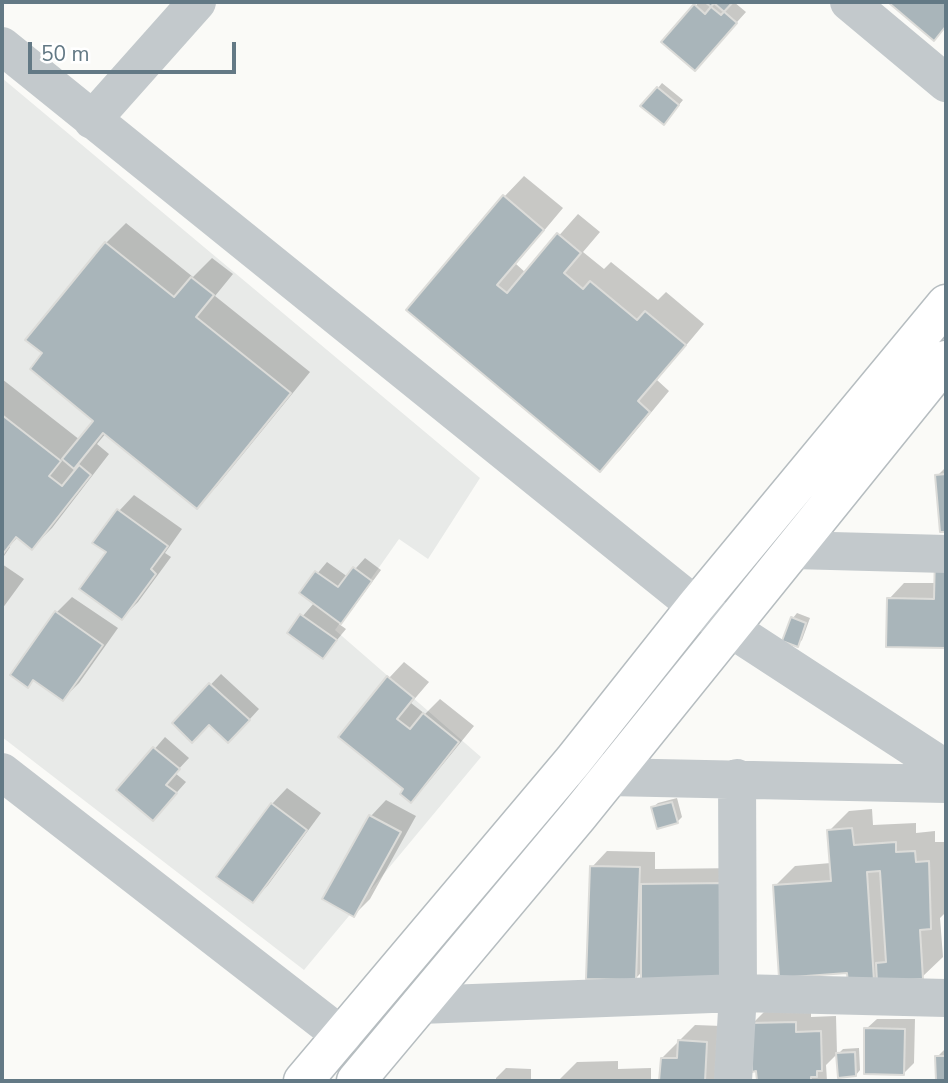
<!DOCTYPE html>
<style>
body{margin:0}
#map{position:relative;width:948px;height:1083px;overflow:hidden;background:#fafaf7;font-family:"Nunito Sans",sans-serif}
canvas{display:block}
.frame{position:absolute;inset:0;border:4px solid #637985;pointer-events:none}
.scale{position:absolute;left:28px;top:42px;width:208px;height:32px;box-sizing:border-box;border:4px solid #637985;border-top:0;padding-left:9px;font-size:21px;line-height:24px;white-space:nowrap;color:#637985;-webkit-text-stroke:5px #fff;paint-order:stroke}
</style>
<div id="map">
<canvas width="948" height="1083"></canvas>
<div class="frame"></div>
<div class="scale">50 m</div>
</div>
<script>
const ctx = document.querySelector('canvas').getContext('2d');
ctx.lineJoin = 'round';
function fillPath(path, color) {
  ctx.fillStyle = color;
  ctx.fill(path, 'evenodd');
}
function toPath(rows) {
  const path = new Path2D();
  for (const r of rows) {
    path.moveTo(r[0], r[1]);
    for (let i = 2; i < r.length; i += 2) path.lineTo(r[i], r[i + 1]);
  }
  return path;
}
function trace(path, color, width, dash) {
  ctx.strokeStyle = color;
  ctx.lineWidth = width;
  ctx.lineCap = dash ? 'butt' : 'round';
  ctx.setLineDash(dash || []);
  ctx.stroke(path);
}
const built = toPath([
 [2,78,480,478,428,559,399,539,335,630,481,757,304,970,2,737]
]);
const shadow = toPath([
 [699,2,734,2,746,12,705,58,664,41],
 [662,83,683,100,668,118,658,88],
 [524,176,563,208,516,264,526,273,578,214,600,232,583,252,604,269,611,262,658,300,666,292,704,324,657,380,669,391,620,450,600,470,408,310,504,197],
 [126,223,193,277,212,258,233,274,215,296,310,372,217,486,197,506,106,433,97,444,109,454,52,528,32,548,18,537,9,546,10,547,2,559,2,379,80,440,96,420,44,353,27,340,106,243],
 [946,467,946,530,942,530,937,476],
 [134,495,182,529,165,553,171,557,138,602,122,618,108,552,119,511],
 [946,546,946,646,888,645,889,599,904,583,936,583],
 [365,558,381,570,351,611,339,624,346,629,323,657,289,632,314,603,301,593,327,562,348,577],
 [2,564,24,579,2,609],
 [72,597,118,628,79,683,63,699,34,679,28,686,12,675,57,612],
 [797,613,810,618,802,640,797,645,793,618],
 [404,662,429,682,411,703,425,714,440,699,474,726,426,785,410,801,406,789,389,678],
 [221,674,259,709,239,731,209,723,174,723],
 [165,737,189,758,175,773,186,782,163,808,119,790],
 [287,788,321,813,268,885,253,901,272,804],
 [677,798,682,817,677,822,653,807,658,803],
 [386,800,416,816,370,899,354,915,324,899,371,816],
 [872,809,873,825,916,823,916,833,935,831,935,842,946,842,946,912,940,918,943,957,922,977,879,975,873,980,849,971,775,886,795,866,831,863,829,831,849,811],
 [607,851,655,852,655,869,742,868,636,978,592,867],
 [811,1007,811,1017,836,1016,837,1054,826,1065,827,1081,759,1081,752,1024,768,1008],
 [877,1019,915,1019,914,1063,904,1073,866,1029],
 [695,1025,722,1026,719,1081,661,1081,662,1058],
 [859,1048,860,1070,856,1075,838,1054,843,1049],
 [946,1048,946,1081,937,1081,937,1057],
 [618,1061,618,1069,651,1068,651,1081,558,1081,577,1062],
 [506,1068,531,1069,531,1079,543,1079,543,1081,496,1081,496,1078]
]);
const building = toPath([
 [705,2,733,2,721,15,705,2],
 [891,2,946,2,946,26,934,41,889,3,891,2],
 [714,3,737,23,695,71,661,42,694,4,705,14,714,3],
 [657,87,679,105,664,125,640,106,657,87],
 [503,195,544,230,497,285,507,293,557,233,581,253,564,273,583,289,590,281,637,320,645,311,686,345,638,401,650,412,600,472,406,310,503,195],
 [105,242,174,297,191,277,214,295,196,317,291,393,197,509,103,433,74,469,62,459,93,421,30,369,42,353,25,340,105,242],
 [2,415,61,461,49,476,62,486,79,465,91,475,32,550,16,537,3,554,2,415],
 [946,474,946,532,940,532,935,475,946,474],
 [117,509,168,546,151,569,156,574,122,620,79,589,106,552,92,543,117,509],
 [935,555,946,555,946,648,886,647,887,598,934,599,935,555],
 [353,567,372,581,341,624,299,593,315,571,338,587,353,567],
 [55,611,103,645,63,701,33,680,28,688,10,675,55,611],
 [300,614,337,640,323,659,287,633,300,614],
 [791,617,806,623,798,647,782,641,791,617],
 [387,676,414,698,397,719,410,729,423,713,459,742,411,803,400,794,403,789,338,737,387,676],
 [209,683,250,720,228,743,209,725,192,743,172,723,209,683],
 [153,747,180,769,166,785,177,793,153,821,116,790,153,747],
 [672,802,678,823,657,829,651,807,672,802],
 [271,803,307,830,253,903,216,877,271,803],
 [369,815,401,832,354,917,322,899,369,815],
 [852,828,854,845,896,842,896,852,915,851,916,862,929,861,931,929,920,930,923,979,877,982,876,963,886,962,880,871,867,872,874,981,848,983,847,973,779,978,773,885,831,881,827,830,852,828],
 [590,866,640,867,636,980,586,979,590,866],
 [727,883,728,982,641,983,641,884,727,883],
 [796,1022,796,1032,821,1031,822,1071,817,1071,817,1077,811,1077,811,1081,757,1081,756,1071,752,1072,751,1023,796,1022],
 [864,1028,905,1029,904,1075,864,1074,864,1028],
 [678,1040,707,1042,705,1081,659,1081,661,1058,677,1058,678,1040],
 [855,1052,856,1076,838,1078,836,1053,855,1052],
 [935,1056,946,1056,946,1081,936,1081,935,1056]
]);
const minor = toPath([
 [849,2,946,83],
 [2,46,696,606,946,769],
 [92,120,197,2],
 [793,550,946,554],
 [583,766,608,777,946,784],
 [2,772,342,1036],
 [420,1005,738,993,946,998],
 [733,1081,738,993,737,778]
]);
const major = toPath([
 [303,1081,573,761,696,606,946,304],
 [356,1081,578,816,946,360]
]);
fillPath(built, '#e8eae8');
fillPath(shadow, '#0003');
fillPath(building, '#a9b5ba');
trace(building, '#dcdcd9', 2);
trace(major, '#b6bdc0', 41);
trace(minor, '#c3c9cc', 38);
trace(major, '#fff', 38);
</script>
